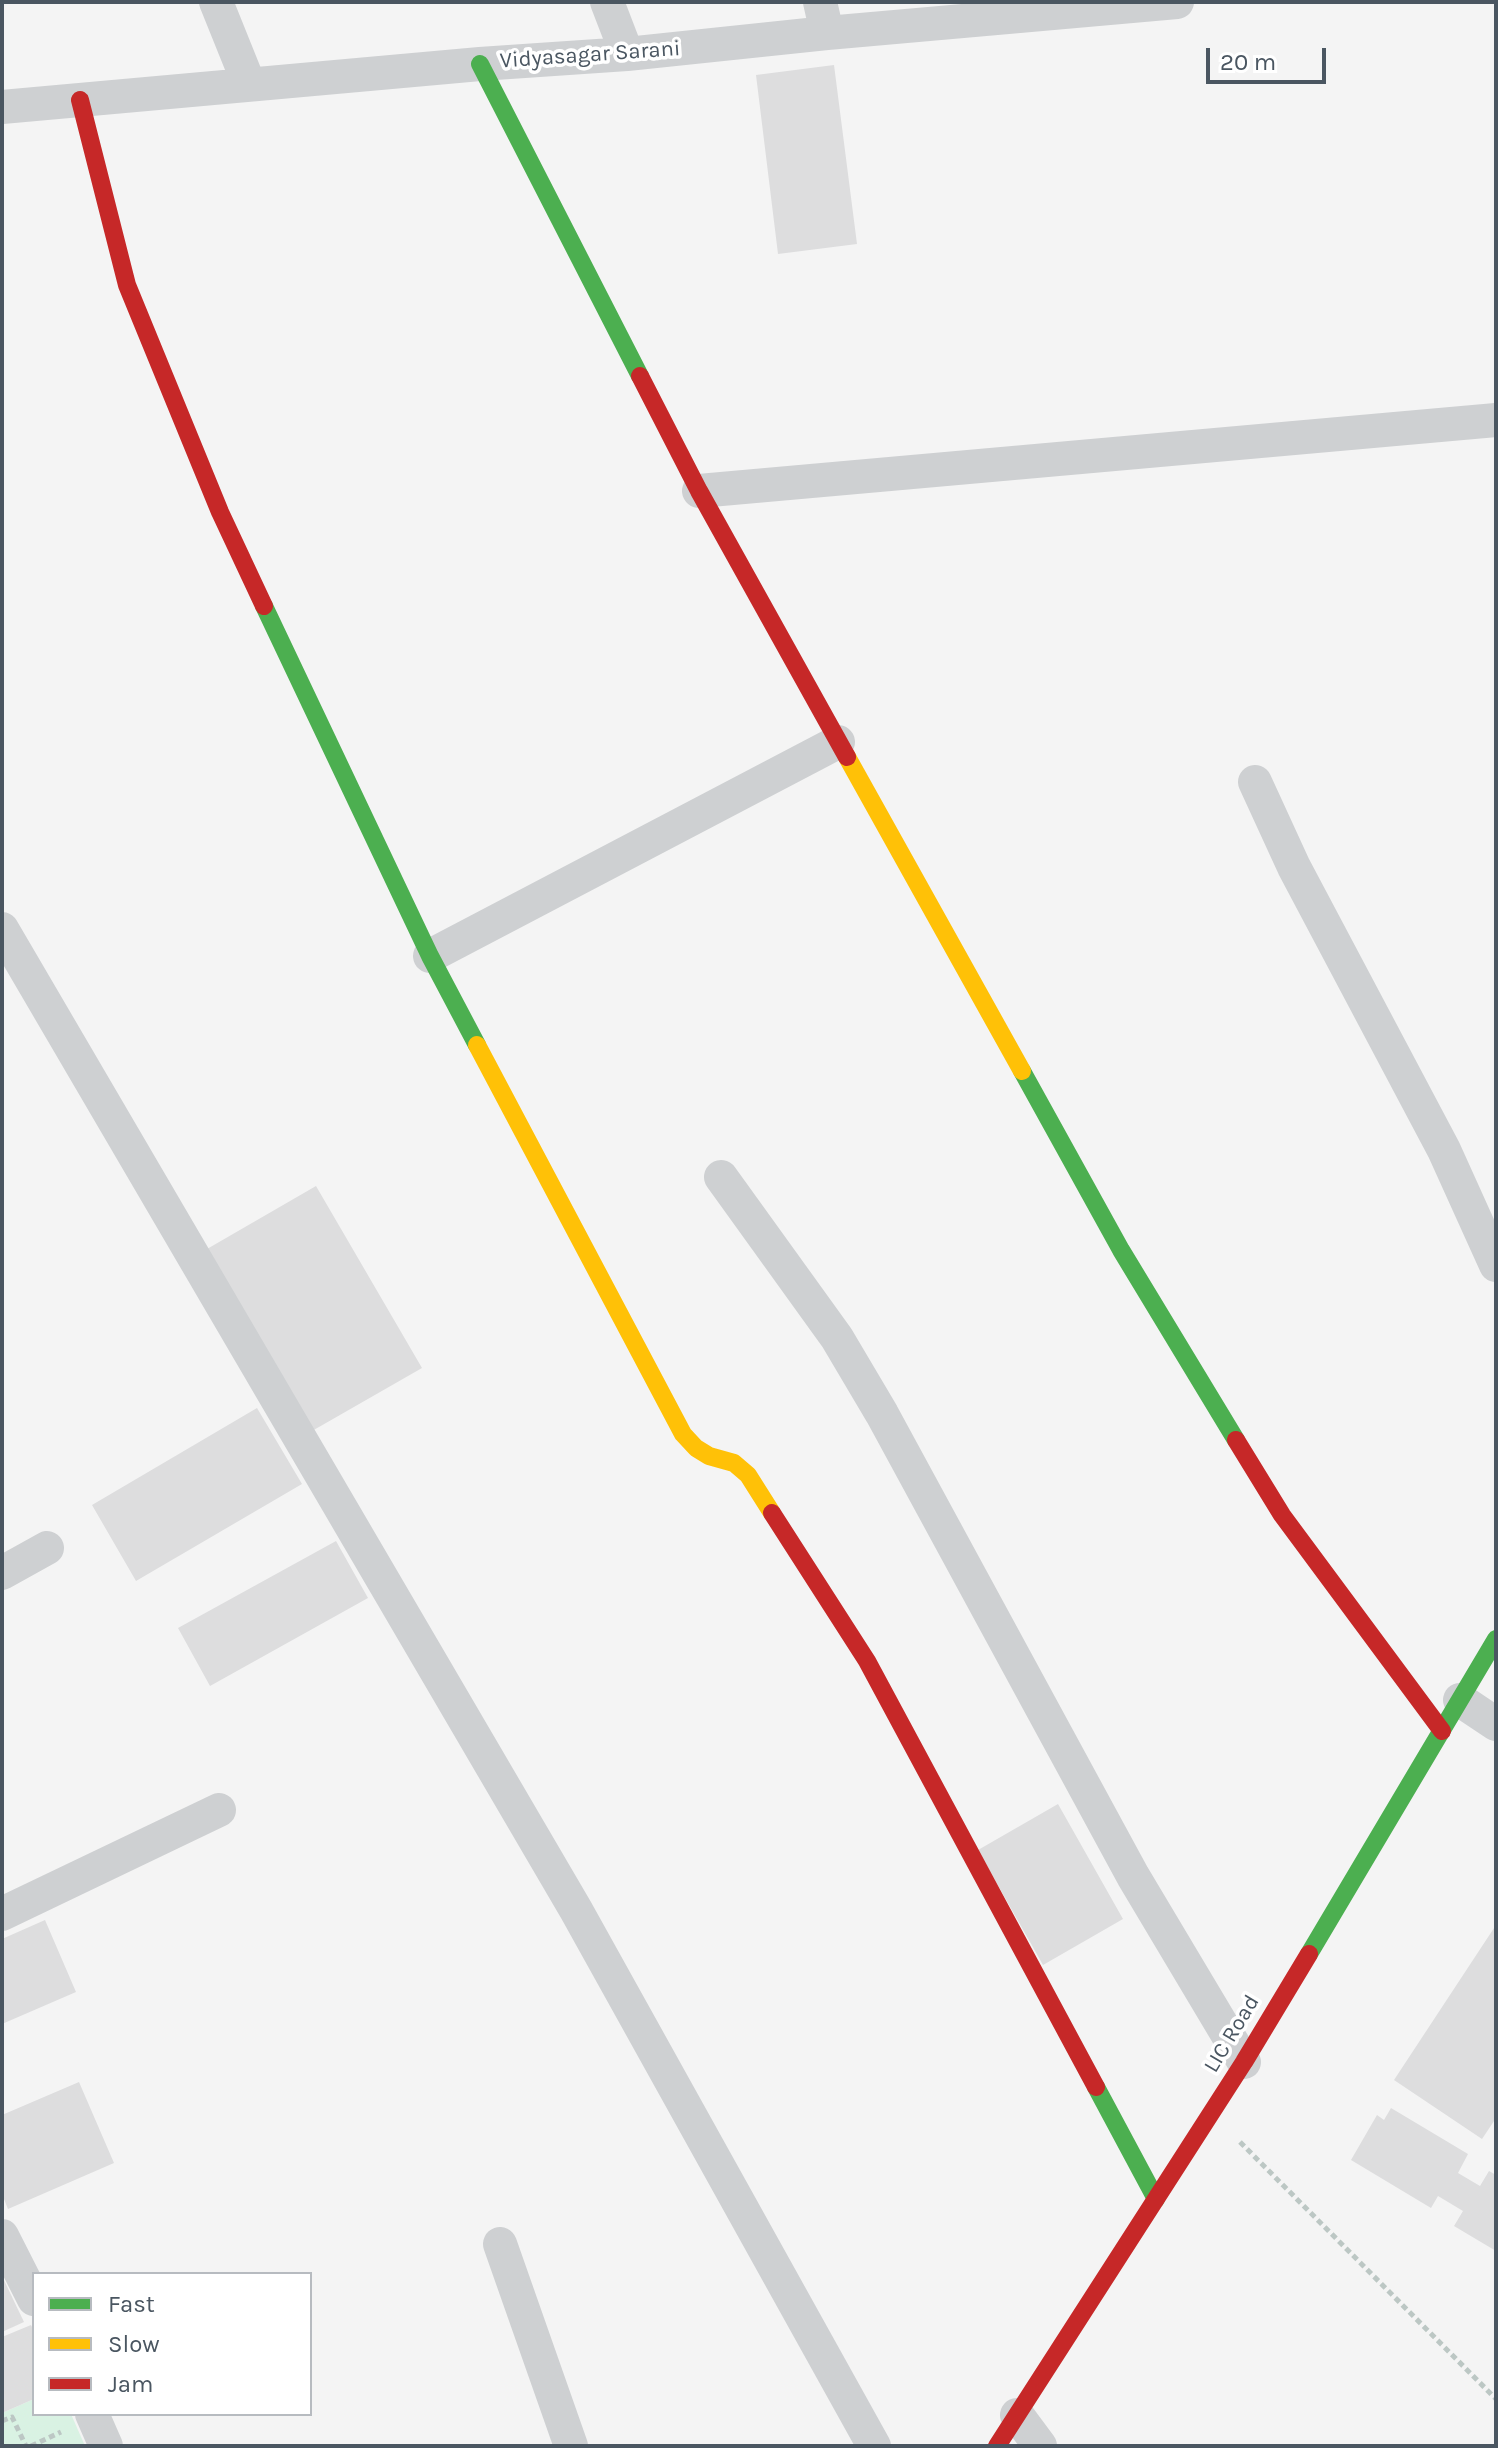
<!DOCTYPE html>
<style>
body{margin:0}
#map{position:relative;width:1498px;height:2448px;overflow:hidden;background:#f4f4f4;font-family:Karla,sans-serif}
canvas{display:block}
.frame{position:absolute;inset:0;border:4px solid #4a5661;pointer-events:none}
.legend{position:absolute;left:32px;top:2272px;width:280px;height:144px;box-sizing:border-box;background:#fff;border:2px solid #b7bbc0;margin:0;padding:10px 14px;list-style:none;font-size:24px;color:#4a5661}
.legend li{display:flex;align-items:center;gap:16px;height:40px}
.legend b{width:40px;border:2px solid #b7bbc0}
.scale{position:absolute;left:1206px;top:48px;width:120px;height:36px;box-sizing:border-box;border:4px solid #4a5661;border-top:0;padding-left:10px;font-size:24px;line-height:28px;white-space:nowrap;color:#4a5661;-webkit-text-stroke:6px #fff;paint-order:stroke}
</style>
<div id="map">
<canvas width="1498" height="2448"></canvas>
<div class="frame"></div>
<ul class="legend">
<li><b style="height:10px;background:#4caf50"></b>Fast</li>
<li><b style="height:10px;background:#ffc107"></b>Slow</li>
<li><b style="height:10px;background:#c62828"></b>Jam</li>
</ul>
<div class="scale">20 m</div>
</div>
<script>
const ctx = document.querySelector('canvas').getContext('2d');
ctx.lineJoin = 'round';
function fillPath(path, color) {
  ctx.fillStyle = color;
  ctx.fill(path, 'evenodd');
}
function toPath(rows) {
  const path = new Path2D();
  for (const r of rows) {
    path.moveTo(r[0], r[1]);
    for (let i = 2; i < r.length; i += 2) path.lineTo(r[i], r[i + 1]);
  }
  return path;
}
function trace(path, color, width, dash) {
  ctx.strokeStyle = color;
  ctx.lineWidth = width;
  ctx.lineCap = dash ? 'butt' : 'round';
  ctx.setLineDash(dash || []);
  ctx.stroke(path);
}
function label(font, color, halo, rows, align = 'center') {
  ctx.font = font + ' Karla,sans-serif';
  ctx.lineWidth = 7;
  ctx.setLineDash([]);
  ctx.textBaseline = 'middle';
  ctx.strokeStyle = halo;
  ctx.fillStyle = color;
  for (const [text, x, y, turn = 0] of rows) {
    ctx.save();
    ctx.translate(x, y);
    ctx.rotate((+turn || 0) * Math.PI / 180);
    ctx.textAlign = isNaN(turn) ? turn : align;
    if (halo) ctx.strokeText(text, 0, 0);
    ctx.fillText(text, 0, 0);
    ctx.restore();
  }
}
const green = toPath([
 [34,2399,34,2414,71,2414,85,2446,2,2446,2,2413]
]);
const building = toPath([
 [834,65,857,244,778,254,756,75],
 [316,1186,422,1368,312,1431,207,1249],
 [257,1408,302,1484,136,1581,92,1505],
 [336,1541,368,1598,210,1686,178,1628],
 [1058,1804,1123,1919,1043,1965,978,1850],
 [45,1920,76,1992,2,2024,2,1939],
 [1496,1925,1496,2118,1482,2139,1394,2080],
 [79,2082,114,2163,8,2209,2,2194,2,2115],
 [1391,2108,1468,2154,1458,2173,1480,2186,1489,2171,1496,2175,1496,2251,1454,2226,1463,2211,1438,2196,1431,2208,1351,2160,1377,2115,1384,2120],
 [2,2276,24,2322,2,2332],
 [31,2325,34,2331,34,2399,2,2413,2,2337]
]);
const path = toPath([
 [1240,2142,1496,2399],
 [2,2421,12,2417,26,2446],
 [31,2446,61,2432]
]);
const street = toPath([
 [216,2,249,84],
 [607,2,627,54],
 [820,2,827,33],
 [2,107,480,64,627,54,827,33,1177,2],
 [699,491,1496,420],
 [1255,782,1294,867,1444,1150,1496,1265],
 [2,929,576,1910,874,2446],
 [430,956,838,742],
 [721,1177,837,1338,882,1414,1133,1876,1244,2062],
 [2,1573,47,1548],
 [1460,1700,1496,1724],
 [2,1914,219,1810],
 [2,2236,34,2299],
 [500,2244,571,2446],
 [92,2414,106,2446],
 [1017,2415,1040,2446]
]);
const fast = toPath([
 [480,64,640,376],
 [264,606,430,956,477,1045],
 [1022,1071,1121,1250,1236,1440],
 [1309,1954,1496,1639],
 [1096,2087,1156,2199]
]);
const slow = toPath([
 [847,757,1022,1071],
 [477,1045,683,1434,696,1448,709,1456,734,1463,748,1475,772,1513]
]);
const jam = toPath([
 [80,100,127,285,220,512,264,606],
 [640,376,699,491,847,757],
 [1236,1440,1282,1515,1442,1731],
 [772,1513,867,1661,1096,2087],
 [997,2446,1244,2062,1309,1954]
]);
const streetNames = [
 ["Vidyasagar Sarani",590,55,-4],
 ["LIC Road",1232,2034,-59]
];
fillPath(green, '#d9f2e3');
fillPath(building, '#ddddde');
trace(path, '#bcc7c4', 5, [6, 4]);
trace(street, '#ced0d2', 34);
trace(fast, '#4caf50', 18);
trace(slow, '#ffc107', 18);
trace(jam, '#c62828', 18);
label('22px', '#4a5661', '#fff', streetNames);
</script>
